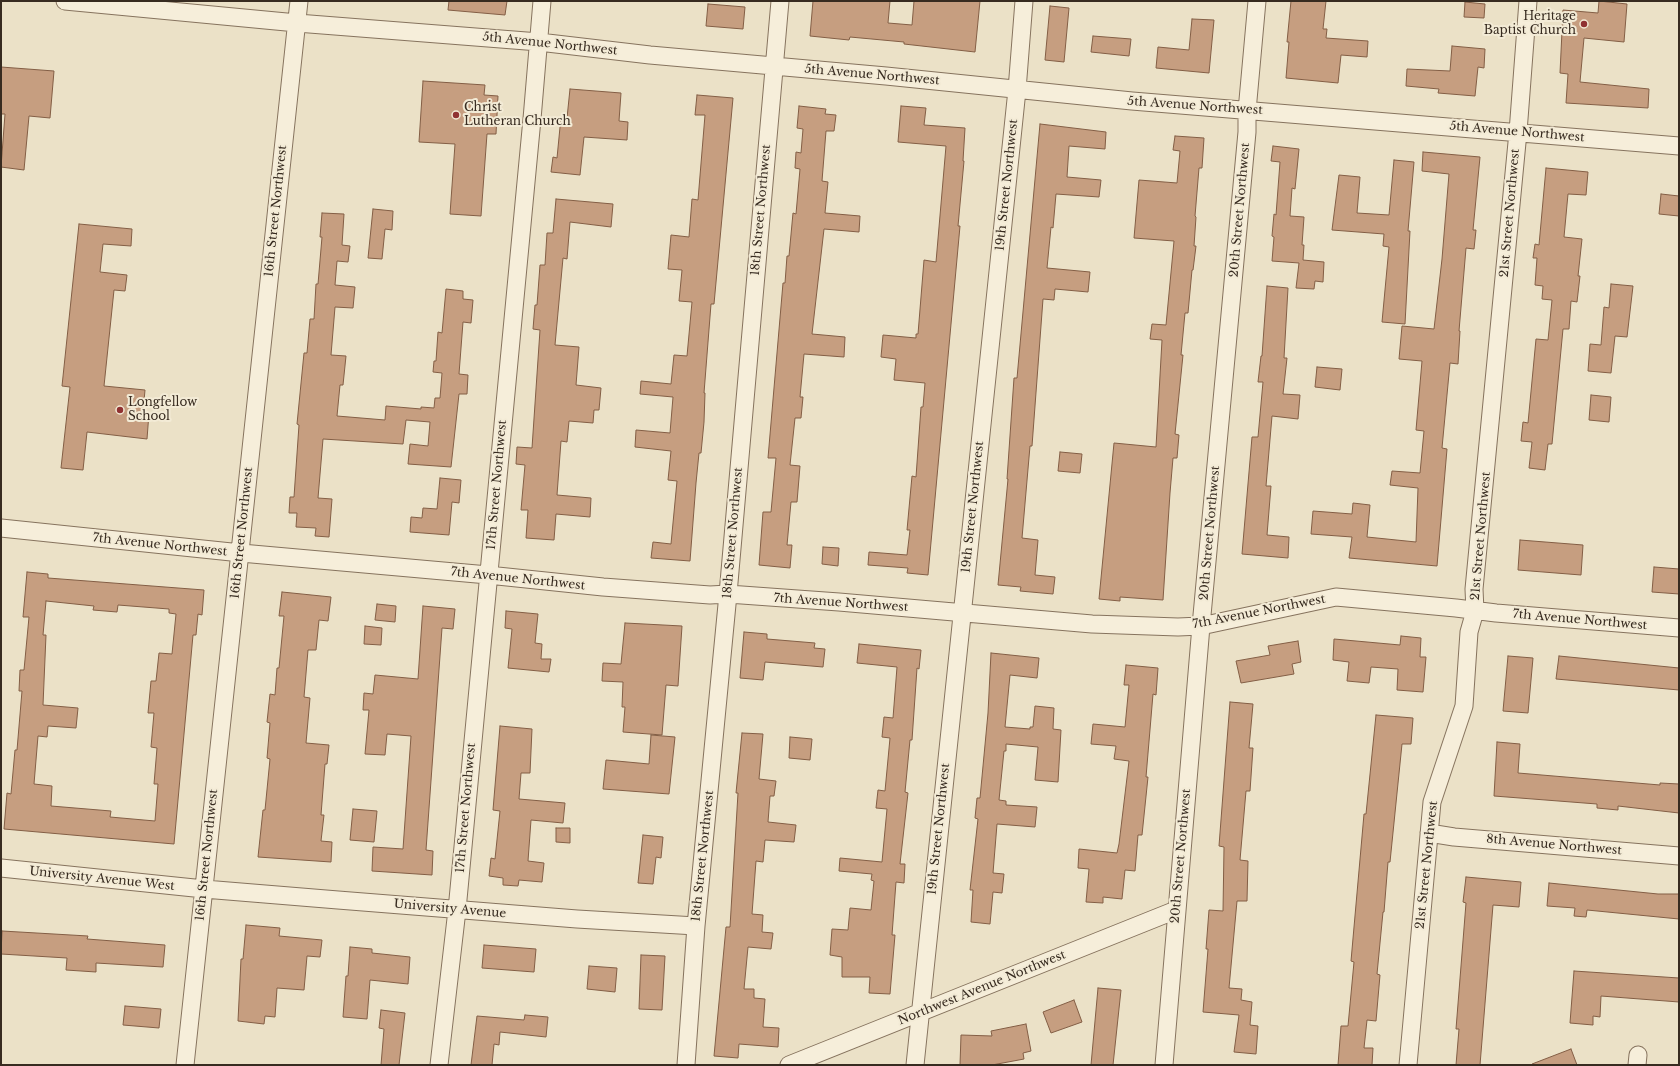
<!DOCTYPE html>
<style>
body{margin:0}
#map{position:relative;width:1680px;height:1066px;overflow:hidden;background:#ebe1c7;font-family:"Libre Baskerville",serif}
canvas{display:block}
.frame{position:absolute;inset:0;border:2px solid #372b20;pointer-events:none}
</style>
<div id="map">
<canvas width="1680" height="1066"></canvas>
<div class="frame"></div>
</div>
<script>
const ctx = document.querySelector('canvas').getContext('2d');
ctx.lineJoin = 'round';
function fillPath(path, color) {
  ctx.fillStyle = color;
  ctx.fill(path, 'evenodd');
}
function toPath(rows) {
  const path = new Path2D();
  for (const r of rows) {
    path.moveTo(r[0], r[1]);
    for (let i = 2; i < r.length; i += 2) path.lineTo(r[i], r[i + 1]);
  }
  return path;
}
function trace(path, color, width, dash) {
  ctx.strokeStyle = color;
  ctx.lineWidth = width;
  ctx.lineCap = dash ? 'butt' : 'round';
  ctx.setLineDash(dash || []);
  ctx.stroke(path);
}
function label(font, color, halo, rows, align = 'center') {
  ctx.font = font + ' "Libre Baskerville",serif';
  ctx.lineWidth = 4;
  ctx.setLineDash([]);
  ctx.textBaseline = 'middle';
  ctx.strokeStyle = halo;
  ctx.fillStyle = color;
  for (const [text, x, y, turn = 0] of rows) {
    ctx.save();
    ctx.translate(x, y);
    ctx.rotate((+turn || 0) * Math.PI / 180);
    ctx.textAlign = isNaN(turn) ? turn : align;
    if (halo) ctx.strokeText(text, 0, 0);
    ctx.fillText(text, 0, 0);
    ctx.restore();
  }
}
const building = toPath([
 [449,1,507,1,505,15,448,10,449,1],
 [813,1,890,1,888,23,912,25,914,1,980,1,975,52,904,44,904,42,850,37,849,40,810,36,813,1],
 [1291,1,1326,1,1323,29,1327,29,1326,38,1368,41,1367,57,1341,55,1338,83,1286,78,1289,42,1287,42,1291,1],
 [1599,1,1627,4,1624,42,1584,38,1580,82,1649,89,1648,108,1566,103,1568,74,1560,73,1563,10,1598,13,1599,1],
 [1465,2,1485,4,1484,18,1464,17,1465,2],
 [708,4,745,7,743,29,706,26,708,4],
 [1050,6,1069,8,1064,62,1045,60,1050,6],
 [1192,19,1214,20,1209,73,1156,68,1158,47,1189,50,1192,19],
 [1093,36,1131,39,1129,56,1091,52,1093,36],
 [1452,46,1485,49,1484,68,1478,67,1475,96,1438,93,1439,89,1406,86,1407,69,1450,71,1452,46],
 [1,67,54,71,50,118,29,116,24,170,1,167,5,114,1,114,1,67],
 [423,81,485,85,484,95,498,96,496,134,487,134,481,216,450,214,455,144,419,142,423,81],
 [570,89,621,93,619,121,628,122,627,140,584,137,580,175,551,172,553,157,557,158,561,117,567,118,570,89],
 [697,95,733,98,714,304,711,304,704,393,705,393,704,422,701,453,699,453,696,483,690,561,651,558,653,542,671,544,677,481,668,480,671,451,635,447,636,430,670,433,673,397,640,394,641,381,671,384,674,355,687,356,692,302,679,301,682,270,668,269,671,235,689,237,692,199,698,200,705,115,695,115,697,95],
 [799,106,826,109,825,114,836,115,834,131,826,131,822,181,828,182,825,213,860,216,859,232,824,229,812,334,845,337,844,357,804,354,800,397,803,397,801,418,795,418,790,465,800,466,797,502,791,502,787,545,792,545,790,568,759,565,763,512,771,512,776,458,768,458,783,283,785,283,787,256,789,256,793,213,796,214,800,169,795,168,796,152,801,153,803,129,797,128,799,106],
 [901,106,926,108,924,125,965,128,963,161,964,161,958,226,960,226,928,575,907,573,908,568,868,565,869,552,907,555,910,530,907,530,912,476,916,477,921,407,923,407,925,383,894,380,896,359,881,357,883,335,916,338,916,334,918,334,924,260,936,262,946,146,898,142,901,106],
 [1040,124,1106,132,1105,149,1069,146,1067,177,1101,180,1099,197,1056,194,1053,228,1051,227,1047,268,1090,272,1088,292,1055,289,1054,300,1043,299,1032,446,1030,446,1022,538,1038,540,1035,575,1055,577,1053,594,1020,591,1021,587,998,585,1008,479,1007,479,1014,378,1017,378,1040,124],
 [1175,136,1204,138,1202,168,1199,168,1195,216,1196,217,1194,246,1196,246,1193,270,1192,270,1188,313,1185,313,1181,355,1183,355,1175,434,1179,435,1177,458,1173,458,1170,493,1163,600,1120,597,1120,601,1099,599,1114,443,1156,447,1162,340,1150,339,1152,324,1166,325,1174,241,1134,238,1139,180,1177,183,1180,151,1173,150,1175,136],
 [1273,146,1299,149,1295,189,1292,188,1290,216,1304,217,1302,245,1304,245,1303,260,1324,262,1323,282,1315,281,1314,289,1296,288,1299,263,1272,261,1274,237,1272,236,1274,214,1276,215,1280,162,1271,161,1273,146],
 [1423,152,1480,157,1473,230,1476,230,1474,249,1466,248,1459,331,1460,331,1458,364,1450,363,1442,448,1447,449,1437,566,1349,558,1352,537,1311,534,1313,511,1352,514,1353,503,1370,505,1367,537,1416,542,1418,488,1390,485,1392,471,1420,473,1424,431,1416,430,1422,361,1399,359,1402,326,1434,329,1442,259,1449,174,1422,171,1423,152],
 [1394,160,1414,162,1408,231,1410,231,1405,324,1382,322,1389,247,1383,246,1384,234,1332,230,1339,175,1360,177,1357,213,1389,215,1394,160],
 [1546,168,1588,172,1586,195,1568,194,1564,237,1582,239,1578,276,1580,276,1577,302,1571,301,1569,329,1563,329,1552,444,1548,444,1545,470,1529,468,1532,442,1521,441,1523,422,1528,423,1536,339,1548,340,1552,300,1542,299,1543,286,1535,285,1537,258,1533,258,1535,244,1539,245,1546,168],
 [1661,194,1679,196,1679,216,1659,214,1661,194],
 [556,199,613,204,611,227,570,222,567,259,563,258,555,345,579,347,576,385,601,388,599,410,594,410,593,423,569,421,567,442,561,441,557,495,591,498,590,517,556,514,554,540,526,538,528,510,521,510,525,465,516,464,517,447,532,448,540,330,533,329,535,305,537,305,540,265,545,265,547,233,553,233,556,199],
 [373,209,393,211,392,230,385,229,382,259,368,258,373,209],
 [322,213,344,214,342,245,350,246,348,262,337,261,335,285,355,287,353,308,335,307,331,355,346,356,343,385,340,385,337,416,385,420,386,406,421,409,421,407,434,408,435,398,440,398,442,373,433,372,434,361,436,361,438,332,442,333,446,289,463,291,463,299,473,300,471,323,463,322,459,374,468,375,467,394,459,394,451,467,408,464,410,444,428,446,430,422,406,420,403,444,323,439,318,498,332,499,329,537,315,536,316,528,296,527,297,513,289,513,290,497,294,497,299,425,297,424,304,353,307,353,310,319,314,319,316,284,318,284,322,237,320,237,322,213],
 [79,224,132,229,131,246,103,244,100,272,127,275,125,291,114,290,104,386,145,390,143,412,149,413,147,439,87,432,83,470,61,468,70,387,62,386,79,224],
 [1611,284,1633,286,1627,337,1615,336,1611,373,1588,371,1590,344,1601,345,1604,307,1609,308,1611,284],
 [1267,286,1288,288,1284,358,1287,358,1283,394,1300,395,1298,419,1272,416,1266,486,1271,486,1267,535,1289,537,1288,558,1242,554,1252,437,1258,437,1263,382,1258,382,1261,356,1262,356,1267,286],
 [1317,367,1342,369,1340,390,1315,387,1317,367],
 [1591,395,1611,397,1609,422,1589,420,1591,395],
 [1060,452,1082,454,1080,473,1058,471,1060,452],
 [440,478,461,480,459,503,452,502,449,535,410,532,411,517,422,518,423,508,437,509,440,478],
 [1520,540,1583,545,1581,575,1518,570,1520,540],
 [823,547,839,548,838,566,822,564,823,547],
 [1654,567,1679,569,1679,594,1652,592,1654,567],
 [27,572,48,574,48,578,204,590,202,615,198,614,196,635,193,635,174,844,4,829,7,793,11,794,15,750,17,750,22,691,19,691,20,670,24,670,29,617,23,617,27,572],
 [46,601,94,606,93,610,117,612,118,605,169,609,169,613,176,614,172,654,159,653,156,681,151,681,148,713,154,713,151,747,157,748,154,784,158,784,155,821,110,817,111,811,51,806,52,786,34,784,38,736,47,737,48,726,76,728,78,708,43,705,46,635,43,635,46,601],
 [282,592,331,597,328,621,319,620,316,650,308,650,304,697,310,698,306,743,329,745,327,764,325,764,321,815,324,815,321,841,332,842,331,862,258,857,263,810,265,810,270,759,267,758,270,723,267,722,270,694,275,695,277,668,279,668,284,616,279,616,282,592],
 [377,604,396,606,395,622,375,620,377,604],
 [423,606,455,609,453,629,442,628,426,850,433,851,432,875,372,871,373,847,403,849,411,736,387,734,385,755,365,754,369,710,363,710,364,693,373,694,375,675,418,679,423,606],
 [506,611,538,614,535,643,542,644,541,659,551,659,549,672,508,668,512,629,505,628,506,611],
 [625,623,682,626,678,686,666,685,662,735,623,732,625,707,622,707,623,682,602,681,603,663,621,664,625,623],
 [365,626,382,628,381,645,364,644,365,626],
 [744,632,767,634,767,639,815,643,814,648,825,649,823,667,765,662,763,680,740,678,744,632],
 [1401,636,1421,638,1420,657,1426,657,1423,692,1397,690,1398,669,1371,667,1369,683,1347,681,1349,662,1333,660,1334,639,1400,645,1401,636],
 [1298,641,1301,662,1292,664,1294,674,1241,683,1236,661,1270,655,1268,646,1298,641],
 [859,644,921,650,919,669,917,668,912,740,910,740,905,792,908,793,900,864,905,864,904,883,896,882,892,935,895,935,890,994,869,993,870,977,842,977,842,957,830,955,832,929,848,930,850,908,871,910,874,881,871,880,872,874,839,871,840,858,882,862,887,809,876,808,878,790,885,791,890,738,882,737,884,717,893,718,897,667,857,663,859,644],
 [991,653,1039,658,1037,678,1010,675,1005,727,1030,729,1030,727,1033,727,1035,706,1054,708,1053,729,1061,730,1058,782,1035,780,1038,747,1006,744,1006,751,1004,751,999,800,1006,801,1006,805,1037,807,1035,827,997,824,993,873,1004,874,1002,893,993,892,990,924,971,922,973,890,970,890,978,819,975,818,977,798,980,798,988,713,991,653],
 [1508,656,1533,658,1528,713,1503,711,1508,656],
 [1559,656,1679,668,1679,690,1556,679,1559,656],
 [1126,665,1158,668,1156,695,1153,694,1146,777,1148,777,1142,835,1138,835,1135,871,1125,870,1122,899,1103,897,1103,903,1086,902,1089,869,1078,868,1079,849,1117,853,1119,844,1129,761,1114,759,1116,746,1091,744,1093,724,1125,727,1129,685,1124,685,1126,665],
 [1230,702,1253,704,1249,748,1253,748,1250,791,1246,791,1240,860,1248,861,1247,901,1237,901,1229,988,1242,989,1241,1000,1252,1002,1250,1025,1258,1026,1256,1054,1234,1052,1239,1015,1203,1012,1208,949,1206,949,1209,910,1223,911,1224,847,1219,846,1230,702],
 [1376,715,1413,718,1411,744,1402,744,1390,862,1388,862,1384,912,1383,912,1377,974,1380,975,1376,1021,1367,1020,1364,1048,1373,1048,1372,1065,1338,1065,1341,1026,1348,1026,1354,962,1351,961,1364,814,1366,814,1376,715],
 [500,726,532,729,530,773,521,773,519,799,565,803,563,823,531,820,528,861,544,863,542,882,519,880,518,886,503,885,503,878,489,876,491,858,495,859,500,811,493,810,500,726],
 [742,733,763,734,759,779,776,781,774,796,770,796,768,822,796,825,794,842,765,840,763,862,756,861,752,914,763,915,762,932,773,933,771,949,748,947,744,989,754,989,754,998,765,999,763,1027,779,1028,778,1047,739,1044,738,1058,714,1056,726,927,730,927,738,793,736,793,742,733],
 [651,735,675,737,669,794,603,789,606,760,649,764,651,735],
 [790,737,812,739,810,760,789,758,790,737],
 [1497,742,1520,744,1518,773,1660,785,1660,783,1679,784,1679,813,1618,806,1618,810,1597,808,1597,804,1494,796,1497,742],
 [353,809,377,811,374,842,350,840,353,809],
 [556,828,570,828,570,843,556,842,556,828],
 [643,835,663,837,661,858,656,857,653,884,638,883,643,835],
 [1466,877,1521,882,1519,907,1493,905,1480,1065,1456,1065,1459,1029,1456,1029,1466,903,1463,902,1466,877],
 [1549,883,1658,894,1679,894,1679,919,1587,910,1586,917,1574,916,1575,908,1547,906,1549,883],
 [246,925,280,928,279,936,322,940,320,957,307,956,304,990,277,988,275,1017,265,1016,264,1024,238,1021,241,959,243,959,246,925],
 [2,931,88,936,87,939,165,945,163,967,96,963,96,972,66,970,67,958,1,954,2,931],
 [484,945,536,949,534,972,482,968,484,945],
 [350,947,372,949,372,953,410,957,408,984,370,980,367,1019,343,1017,346,976,348,976,350,947],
 [641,955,665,956,662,1010,639,1009,641,955],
 [589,966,617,968,615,992,587,989,589,966],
 [1574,971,1679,978,1679,1002,1601,996,1600,1017,1593,1016,1593,1025,1570,1023,1574,971],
 [1098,988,1121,990,1113,1065,1091,1065,1098,988],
 [1074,1000,1082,1022,1051,1033,1043,1012,1074,1000],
 [125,1006,161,1009,159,1028,123,1025,125,1006],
 [381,1010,405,1013,399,1065,381,1065,384,1029,379,1028,381,1010],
 [525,1015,548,1017,546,1037,500,1032,499,1045,494,1044,492,1065,471,1065,477,1016,524,1020,525,1015],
 [1026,1024,1031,1051,1023,1053,1024,1059,992,1065,960,1065,961,1035,992,1036,991,1031,1026,1024],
 [1571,1049,1577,1065,1532,1065,1532,1064,1571,1049]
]);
const minor = toPath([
 [65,1,297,23,539,42,650,55,886,76,1132,101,1679,146],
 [1,528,241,553,488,575,603,587,710,595,728,594,839,602,1092,624,1178,627,1201,626,1336,597,1456,608,1496,613,1679,628],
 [1429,833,1454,837,1679,856],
 [1,868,204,889,338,900,577,919,696,926],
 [185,1065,299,1],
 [439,1065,457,910,532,119,542,1],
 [686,1065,696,926,728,594,780,1],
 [789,1065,1176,910],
 [915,1065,1017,90,1024,1],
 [1164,1065,1201,626,1247,132,1247,111,1257,1],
 [1408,1065,1432,802,1464,706,1469,632,1475,611,1474,589,1518,132,1528,1],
 [1637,1065,1638,1055]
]);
const markers = [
 [1584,24,4,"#903232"],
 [456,115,4,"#903232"],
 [120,410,4,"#903232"]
];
const poiNames = [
 ["Heritage",1576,17,"right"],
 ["Baptist Church",1576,31,"right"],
 ["Christ",464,108],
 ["Lutheran Church",464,122],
 ["Longfellow",128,403],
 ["School",128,417]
];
const streetNames = [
 ["5th Avenue Northwest",550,44,6],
 ["5th Avenue Northwest",872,75,5],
 ["5th Avenue Northwest",1195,106,4],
 ["5th Avenue Northwest",1517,132,5],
 ["19th Street Northwest",1007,185,-84],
 ["18th Street Northwest",761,210,-85],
 ["20th Street Northwest",1240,210,-85],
 ["16th Street Northwest",276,211,-84],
 ["21st Street Northwest",1510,213,-85],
 ["17th Street Northwest",497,485,-85],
 ["19th Street Northwest",973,507,-84],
 ["16th Street Northwest",242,533,-84],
 ["18th Street Northwest",733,533,-85],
 ["20th Street Northwest",1210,533,-85],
 ["21st Street Northwest",1481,536,-85],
 ["7th Avenue Northwest",160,545,6],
 ["7th Avenue Northwest",518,579,6],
 ["7th Avenue Northwest",841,603,4],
 ["7th Avenue Northwest",1259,612,-11],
 ["7th Avenue Northwest",1580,620,5],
 ["17th Street Northwest",466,808,-85],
 ["19th Street Northwest",939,829,-84],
 ["8th Avenue Northwest",1554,845,5],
 ["16th Street Northwest",207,855,-84],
 ["18th Street Northwest",703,856,-84],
 ["20th Street Northwest",1181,856,-85],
 ["21st Street Northwest",1427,865,-84],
 ["University Avenue West",102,879,6],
 ["University Avenue",450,909,5],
 ["Northwest Avenue Northwest",982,988,-22]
];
fillPath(building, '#c69e80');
trace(building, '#835e45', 1);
trace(minor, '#86735e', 19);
trace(minor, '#f6eeda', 17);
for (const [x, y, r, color] of markers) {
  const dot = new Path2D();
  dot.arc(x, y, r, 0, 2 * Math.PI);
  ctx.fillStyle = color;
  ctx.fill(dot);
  trace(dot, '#f3ebd6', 1.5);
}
label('12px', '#372b20', '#f3ebd6', poiNames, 'left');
label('12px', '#372b20', '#f3ebd6', streetNames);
</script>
